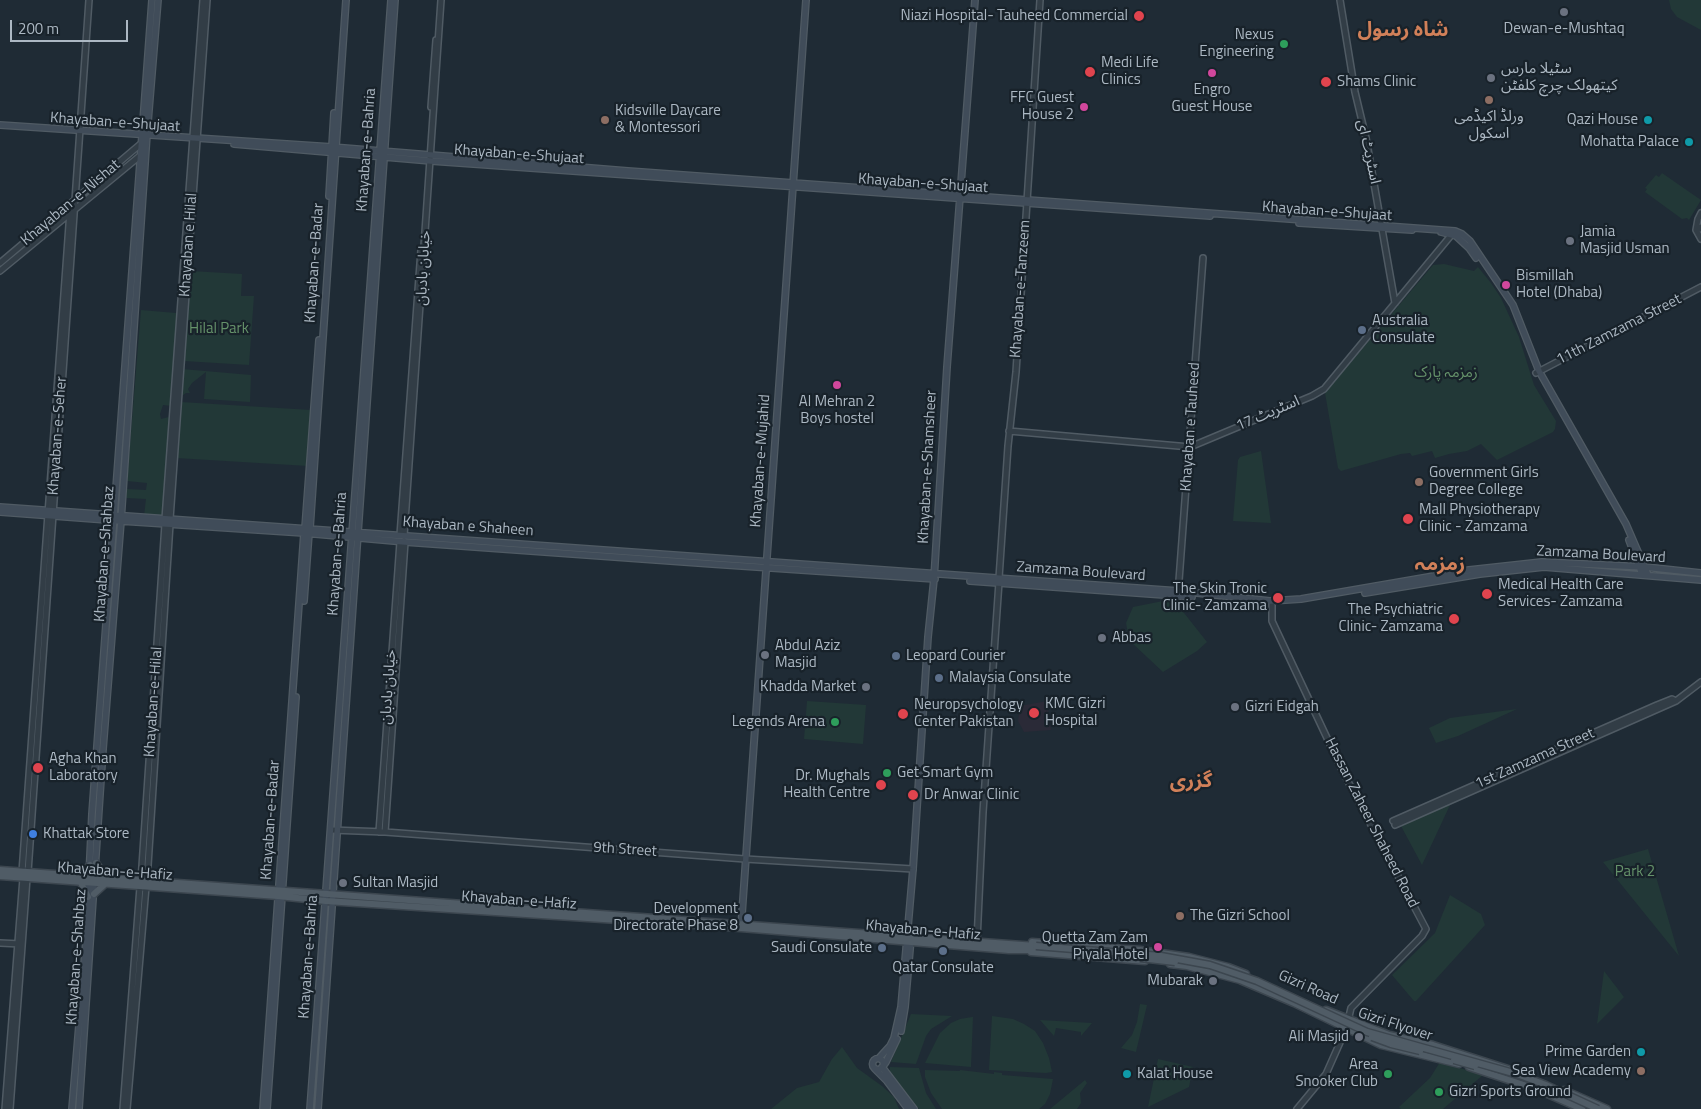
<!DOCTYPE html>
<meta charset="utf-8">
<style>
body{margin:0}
#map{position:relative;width:1701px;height:1109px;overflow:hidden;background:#1f2b35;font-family:"Titillium Web",sans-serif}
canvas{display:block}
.scale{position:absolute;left:10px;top:20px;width:118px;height:22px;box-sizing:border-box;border:2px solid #acb8c3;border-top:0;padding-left:6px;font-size:15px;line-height:18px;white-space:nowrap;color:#acb8c3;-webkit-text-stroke:4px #18222a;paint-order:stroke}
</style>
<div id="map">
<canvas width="1701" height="1109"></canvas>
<div class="scale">200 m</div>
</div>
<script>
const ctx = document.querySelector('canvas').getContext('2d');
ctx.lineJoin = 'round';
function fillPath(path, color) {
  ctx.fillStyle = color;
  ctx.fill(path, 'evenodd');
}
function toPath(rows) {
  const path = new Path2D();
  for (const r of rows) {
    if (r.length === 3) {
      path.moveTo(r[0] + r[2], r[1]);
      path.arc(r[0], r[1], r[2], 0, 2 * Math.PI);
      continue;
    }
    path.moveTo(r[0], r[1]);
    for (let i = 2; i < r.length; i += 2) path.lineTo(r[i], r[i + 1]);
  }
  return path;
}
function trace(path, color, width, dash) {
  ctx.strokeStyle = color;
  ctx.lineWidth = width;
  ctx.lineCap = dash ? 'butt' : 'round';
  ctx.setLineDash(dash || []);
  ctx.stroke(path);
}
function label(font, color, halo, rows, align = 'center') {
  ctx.font = font + ' "Titillium Web","Noto Sans Arabic",sans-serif';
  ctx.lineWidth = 4.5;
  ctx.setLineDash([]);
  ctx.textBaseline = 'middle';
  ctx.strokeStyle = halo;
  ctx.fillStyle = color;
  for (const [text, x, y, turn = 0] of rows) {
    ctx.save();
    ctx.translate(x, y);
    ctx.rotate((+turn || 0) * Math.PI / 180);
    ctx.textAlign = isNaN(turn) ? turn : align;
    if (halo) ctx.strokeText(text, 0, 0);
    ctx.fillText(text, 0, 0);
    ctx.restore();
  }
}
const medical = toPath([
 [1047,701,1051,730,1024,732,1018,721,1020,706]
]);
const green = toPath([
 [1669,0,1701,0,1701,30,1677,17,1671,9],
 [1662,173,1701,200,1689,220,1687,218,1682,219,1645,192,1647,189,1645,188,1656,175,1659,177],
 [1444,264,1474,271,1478,267,1491,283,1501,298,1519,337,1534,385,1556,421,1555,429,1553,432,1497,460,1481,444,1467,451,1449,454,1435,458,1432,451,1412,456,1410,453,1401,454,1341,471,1338,468,1325,393,1433,265],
 [191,271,242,274,241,296,254,296,249,365,184,361],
 [141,310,176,313,177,316,172,406,163,405,160,414,161,419,169,417,171,420,164,518,144,516,146,499,126,498,127,489,146,490,147,483,127,481],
 [182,369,251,375,250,402,204,399,206,372,192,383,188,389,190,393,186,393,179,398],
 [181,402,311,410,308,466,176,458],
 [1261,451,1271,523,1233,521,1238,460,1240,457],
 [1173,599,1207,642,1197,651,1163,672,1132,643,1128,634,1126,623,1133,607],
 [807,701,866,705,863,744,804,739],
 [1517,709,1458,736,1436,743,1429,728,1450,718],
 [1448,804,1450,805,1422,865,1401,826],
 [1648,849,1679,956,1603,862],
 [1450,895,1481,914,1485,925,1416,1001,1414,1001,1392,975,1435,933],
 [1604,971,1624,997,1597,1024],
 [1140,1004,1147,1005,1136,1052,1121,1048,1132,1035,1137,1022],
 [911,1014,952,1016,931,1029,926,1036,916,1064,891,1062],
 [992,1016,1013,1019,1024,1024,1035,1031,1043,1043,1049,1058,1052,1072,1046,1073,989,1070],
 [972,1017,973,1017,971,1067,925,1063,940,1033,951,1023,960,1019],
 [1040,1020,1092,1023,1081,1036,1081,1032,1056,1028,1054,1036],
 [842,1047,857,1068,882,1086,894,1097,899,1109,771,1109,797,1088,819,1082,832,1059],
 [1158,1059,1193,1067,1189,1087,1148,1107],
 [1440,1062,1483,1075,1443,1109,1401,1109,1399,1107,1430,1078],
 [890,1067,919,1068,926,1093,936,1109,919,1109,890,1073],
 [925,1070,960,1071,960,1070,994,1074,994,1072,1002,1073,1002,1075,1053,1079,1050,1094,1045,1104,1039,1109,942,1109,931,1093,925,1077],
 [1085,1080,1087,1083,1080,1093,1081,1103,1077,1109,1050,1109]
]);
const tertiary = toPath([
 [1340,0,1355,92,1366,138,1395,303],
 [431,107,436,40],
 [1701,213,1698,219,1696,230,1701,239],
 [1701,227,1701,229],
 [0,263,143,142],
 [0,271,141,155],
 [1536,373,1701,287],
 [1009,431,1190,447,1312,396,1324,389,1453,233],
 [165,519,203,0],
 [170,519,207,0],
 [400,535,421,250],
 [404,536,441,0],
 [999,578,1008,446,1016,372,1040,0],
 [1178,594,1203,258],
 [1272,605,1272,621,1343,772,1426,929,1422,936,1351,1008,1346,1029,1326,1074,1297,1109],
 [1393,821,1657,705,1672,699,1676,701],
 [1395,825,1676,701,1701,682],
 [331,830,385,832,745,859,913,869],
 [379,832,400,542],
 [385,832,405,542],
 [22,872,70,211],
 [28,872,89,0],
 [141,881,165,524],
 [147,881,170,524],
 [977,941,983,812,999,582],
 [0,943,21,944],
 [5,1109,23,878],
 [10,1109,27,878],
 [123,1109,140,887],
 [127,1109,146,887]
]);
const secondary = toPath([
 [0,125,332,147,628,171,1455,231,1462,234,1470,241,1513,305,1539,371,1626,524,1648,575],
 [234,144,431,161,1210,216],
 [329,196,334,113],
 [1299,223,1412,230],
 [1441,232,1456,236,1469,248,1476,258],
 [0,507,1179,591,1270,601,1301,599,1469,570,1542,562,1645,567,1701,573],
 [0,512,121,521,304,533,405,542,712,564,935,579],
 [305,528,319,340],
 [310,528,346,0],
 [1629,540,1642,574],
 [970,581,1192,597],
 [1365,593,1480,574,1544,567,1701,580],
 [304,601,309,533],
 [741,928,806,0],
 [901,1031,905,1007,911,938],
 [879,1058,890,1046,894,1038,901,1007,913,869,928,637,934,579,947,367,975,0],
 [878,1064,5.5],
 [883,1066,886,1062,897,1039],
 [882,1067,914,1109],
 [875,1069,887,1081,908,1109],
 [72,1109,86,941,92,814,152,0],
 [79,1109,103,749,121,521,147,134,158,0],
 [263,1109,304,533],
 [267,1109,296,697],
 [310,1109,391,0],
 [318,1109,395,0]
]);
const primary = toPath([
 [96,863,106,878],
 [0,870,1036,946],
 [0,876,278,896,326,901,741,928,1009,950,1036,950],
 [79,876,90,865],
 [81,883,88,897],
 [94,894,105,884],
 [1032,942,1140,950,1189,957,1228,967,1246,974],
 [1031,952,1145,961],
 [1170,964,1187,966,1240,980,1294,1003,1381,1045,1459,1064],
 [1326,1010,1389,1035,1433,1045,1508,1069],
 [1469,1067,1536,1089,1582,1109],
 [1564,1090,1607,1109]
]);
const primaryBridge = toPath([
 [1036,946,1161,956,1210,965,1257,981,1367,1032,1517,1074,1546,1085,1598,1109],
 [1140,958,1175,962],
 [1372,1037,1391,1044,1420,1051],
 [1454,1060,1475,1066]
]);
const markers = [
 [1564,12,5,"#6b7280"],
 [1139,16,6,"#e0444e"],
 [1284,44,5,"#2e9e5b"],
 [1090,72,6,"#e0444e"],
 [1212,73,5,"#d1479c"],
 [1491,78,5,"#6b7280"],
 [1326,82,6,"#e0444e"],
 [1489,100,5,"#8d6e63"],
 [1084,107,5,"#d1479c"],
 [605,120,5,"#8d6e63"],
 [1648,120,5,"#0f9aa8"],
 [1689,142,5,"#0f9aa8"],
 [1570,241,5,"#6b7280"],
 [1506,285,5,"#d1479c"],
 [1362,330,5,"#5c6f8a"],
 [837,385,5,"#d1479c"],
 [1419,482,5,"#8d6e63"],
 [1408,519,6,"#e0444e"],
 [1487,594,6,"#e0444e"],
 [1278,598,6,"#e0444e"],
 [1454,619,6,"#e0444e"],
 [1102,638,5,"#6b7280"],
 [765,655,5,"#6b7280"],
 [896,656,5,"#5c6f8a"],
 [939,678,5,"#5c6f8a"],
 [866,687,5,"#6b7280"],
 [1235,707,5,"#6b7280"],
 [1034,713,6,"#e0444e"],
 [903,714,6,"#e0444e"],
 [835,722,5,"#2e9e5b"],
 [38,768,6,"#e0444e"],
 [887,773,5,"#2e9e5b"],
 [881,785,6,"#e0444e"],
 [913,795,6,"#e0444e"],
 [33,834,5,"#3f7fe0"],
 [343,883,5,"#6b7280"],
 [1180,916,5,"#8d6e63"],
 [748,918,5,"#5c6f8a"],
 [1158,947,5,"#d1479c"],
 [882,948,5,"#5c6f8a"],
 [943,951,5,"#5c6f8a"],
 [1213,981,5,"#6b7280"],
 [1359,1037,5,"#6b7280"],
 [1641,1052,5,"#0f9aa8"],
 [1641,1071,5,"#8d6e63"],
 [1127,1074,5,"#0f9aa8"],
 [1388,1074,5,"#2e9e5b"],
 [1439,1092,5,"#2e9e5b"]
];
const poiNames = [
 ["Niazi Hospital- Tauheed Commercial",1128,16,"right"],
 ["Dewan-e-Mushtaq",1564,29,"center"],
 ["Nexus",1274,35,"right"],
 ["Engineering",1274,52,"right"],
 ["Medi Life",1101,63],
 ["Clinics",1101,80],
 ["سٹیلا مارس",1501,69],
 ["کیتھولک چرچ کلفٹن",1501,86],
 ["Shams Clinic",1337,82],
 ["Engro",1212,90,"center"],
 ["Guest House",1212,107,"center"],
 ["FFC Guest",1074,98,"right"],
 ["House 2",1074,115,"right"],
 ["Kidsville Daycare",615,111],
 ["& Montessori",615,128],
 ["ورلڈ اکیڈمی",1489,117,"center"],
 ["اسکول",1489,134,"center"],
 ["Qazi House",1638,120,"right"],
 ["Mohatta Palace",1679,142,"right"],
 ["Jamia",1580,232],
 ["Masjid Usman",1580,249],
 ["Bismillah",1516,276],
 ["Hotel (Dhaba)",1516,293],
 ["Australia",1372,321],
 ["Consulate",1372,338],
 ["Al Mehran 2",837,402,"center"],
 ["Boys hostel",837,419,"center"],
 ["Government Girls",1429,473],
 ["Degree College",1429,490],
 ["Mall Physiotherapy",1419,510],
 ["Clinic - Zamzama",1419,527],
 ["Medical Health Care",1498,585],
 ["Services- Zamzama",1498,602],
 ["The Skin Tronic",1267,589,"right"],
 ["Clinic- Zamzama",1267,606,"right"],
 ["The Psychiatric",1443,610,"right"],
 ["Clinic- Zamzama",1443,627,"right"],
 ["Abbas",1112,638],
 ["Abdul Aziz",775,646],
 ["Masjid",775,663],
 ["Leopard Courier",906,656],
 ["Malaysia Consulate",949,678],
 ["Khadda Market",856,687,"right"],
 ["KMC Gizri",1045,704],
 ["Hospital",1045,721],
 ["Neuropsychology",914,705],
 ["Center Pakistan",914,722],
 ["Gizri Eidgah",1245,707],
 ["Legends Arena",825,722,"right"],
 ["Agha Khan",49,759],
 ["Laboratory",49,776],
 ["Get Smart Gym",897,773],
 ["Dr. Mughals",870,776,"right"],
 ["Health Centre",870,793,"right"],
 ["Dr Anwar Clinic",924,795],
 ["Khattak Store",43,834],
 ["Sultan Masjid",353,883],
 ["Development",738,909,"right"],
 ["Directorate Phase 8",738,926,"right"],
 ["The Gizri School",1190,916],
 ["Quetta Zam Zam",1148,938,"right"],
 ["Piyala Hotel",1148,955,"right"],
 ["Saudi Consulate",872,948,"right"],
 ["Qatar Consulate",943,968,"center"],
 ["Mubarak",1203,981,"right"],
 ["Ali Masjid",1349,1037,"right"],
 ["Prime Garden",1631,1052,"right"],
 ["Area",1378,1065,"right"],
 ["Snooker Club",1378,1082,"right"],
 ["Sea View Academy",1631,1071,"right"],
 ["Kalat House",1137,1074],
 ["Gizri Sports Ground",1449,1092]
];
const streetNames = [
 ["Khayaban-e-Shujaat",115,123,4],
 ["Khayaban-e-Bahria",367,150,-86],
 ["اسٹریٹ ای",1368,152,78],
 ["Khayaban-e-Shujaat",519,155,4],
 ["Khayaban-e-Shujaat",923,184,4],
 ["Khayaban-e-Nishat",71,203,-40],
 ["Khayaban-e-Shujaat",1327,212,4],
 ["Khayaban e Hilal",189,245,-86],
 ["Khayaban-e-Badar",315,263,-86],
 ["خیابان بادبان",424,268,-87],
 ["Khayaban-e-Tanzeem",1021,289,-86],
 ["11th Zamzama Street",1619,330,-27],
 ["اسٹریٹ 17",1268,414,-23],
 ["Khayaban e Tauheed",1191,427,-86],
 ["Khayaban-e-Seher",58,436,-86],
 ["Khayaban-e-Mujahid",761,461,-86],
 ["Khayaban-e-Shamsheer",928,467,-87],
 ["Khayaban e Shaheen",468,527,4],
 ["Khayaban-e-Shahbaz",105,554,-86],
 ["Khayaban-e-Bahria",338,554,-86],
 ["Zamzama Boulevard",1601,555,3],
 ["Zamzama Boulevard",1081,572,4],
 ["خیابان بادبان",389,687,-86],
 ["Khayaban-e-Hilal",154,702,-86],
 ["1st Zamzama Street",1535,759,-24],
 ["Khayaban-e-Badar",271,820,-86],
 ["Hassan Zaheer Shaheed Road",1371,823,63],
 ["9th Street",625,850,4],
 ["Khayaban-e-Hafiz",115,872,4],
 ["Khayaban-e-Hafiz",519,901,4],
 ["Khayaban-e-Hafiz",923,931,5],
 ["Khayaban-e-Shahbaz",77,957,-86],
 ["Khayaban-e-Bahria",309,957,-86],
 ["Gizri Road",1308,988,24],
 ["Gizri Flyover",1395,1025,18]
];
const parkNames = [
 ["Hilal Park",219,329],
 ["زمزمہ پارک",1446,373],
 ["Park 2",1635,872]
];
const districtNames = [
 ["شاہ رسول",1403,31],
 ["زمزمہ",1440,565],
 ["گزری",1191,782]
];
fillPath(medical, '#2a2a37');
fillPath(green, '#223837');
trace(tertiary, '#505b64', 8);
trace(secondary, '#505b64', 8);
trace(primary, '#3c464f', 9);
trace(tertiary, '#323d46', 5);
trace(secondary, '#404c59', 5.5);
trace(primary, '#505c66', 6);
trace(primaryBridge, '#3c464f', 9, []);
trace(primaryBridge, '#505c66', 6);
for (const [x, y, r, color] of markers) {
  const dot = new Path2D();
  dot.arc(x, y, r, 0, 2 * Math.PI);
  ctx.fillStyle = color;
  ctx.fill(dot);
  trace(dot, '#18222a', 2);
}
label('15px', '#acb8c3', '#18222a', poiNames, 'left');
label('15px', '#acb8c3', '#18222a', streetNames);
label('15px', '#65926a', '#18222a', parkNames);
label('bold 20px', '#d18059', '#18222a', districtNames);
</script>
